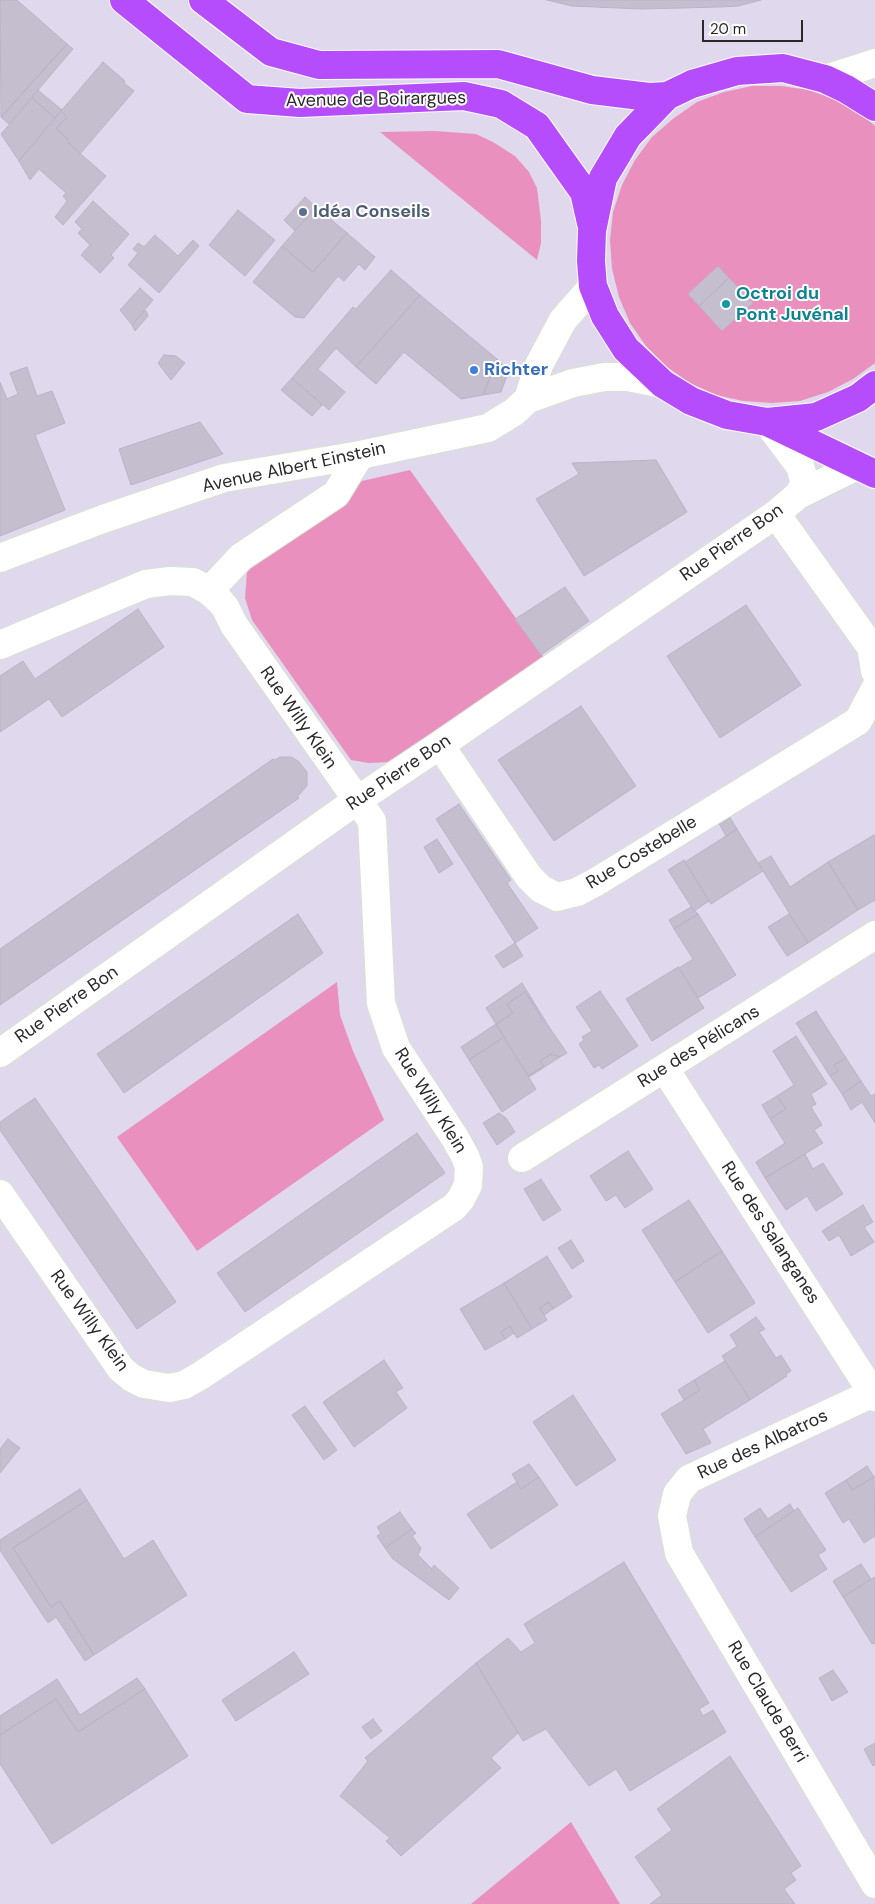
<!DOCTYPE html>
<meta charset="utf-8">
<style>
body{margin:0}
#map{position:relative;width:875px;height:1904px;overflow:hidden;background:#e0d9ed;font-family:"DM Sans",sans-serif}
canvas{display:block}
.scale{position:absolute;left:702px;top:20px;width:101px;height:22px;box-sizing:border-box;border:2px solid #292929;border-top:0;padding-left:6px;font-size:15px;line-height:18px;white-space:nowrap;color:#292929;-webkit-text-stroke:4px #fff;paint-order:stroke}
</style>
<div id="map">
<canvas width="875" height="1904"></canvas>
<div class="scale">20 m</div>
</div>
<script>
const ctx = document.querySelector('canvas').getContext('2d');
ctx.lineJoin = 'round';
function fillPath(path, color) {
  ctx.fillStyle = color;
  ctx.fill(path, 'evenodd');
}
function toPath(rows) {
  const path = new Path2D();
  for (const r of rows) {
    path.moveTo(r[0], r[1]);
    for (let i = 2; i < r.length; i += 2) path.lineTo(r[i], r[i + 1]);
  }
  return path;
}
function trace(path, color, width, dash) {
  ctx.strokeStyle = color;
  ctx.lineWidth = width;
  ctx.lineCap = dash ? 'butt' : 'round';
  ctx.setLineDash(dash || []);
  ctx.stroke(path);
}
function label(font, color, halo, rows, align = 'center') {
  ctx.font = font + ' "DM Sans",sans-serif';
  ctx.lineWidth = 4;
  ctx.setLineDash([]);
  ctx.textBaseline = 'middle';
  ctx.strokeStyle = halo;
  ctx.fillStyle = color;
  for (const [text, x, y, turn = 0] of rows) {
    ctx.save();
    ctx.translate(x, y);
    ctx.rotate((+turn || 0) * Math.PI / 180);
    ctx.textAlign = isNaN(turn) ? turn : align;
    if (halo) ctx.strokeText(text, 0, 0);
    ctx.fillText(text, 0, 0);
    ctx.restore();
  }
}
const green = toPath([
 [752,86,781,86,809,90,836,100,861,114,875,126,875,363,853,379,828,392,800,401,772,403,743,401,716,395,690,383,667,367,646,346,630,323,619,297,612,269,610,240,613,212,622,185,635,160,652,137,674,118,697,102,724,92],
 [435,131,476,134,493,142,515,156,529,172,537,188,541,221,541,243,537,260,380,132],
 [410,470,545,659,413,748,388,762,369,763,351,760,252,620,245,598,247,571,362,481],
 [337,982,340,1015,353,1051,384,1120,197,1251,117,1137],
 [571,1822,620,1904,471,1904]
]);
const building = toPath([
 [0,0,17,0,67,44,1,117,0,0],
 [547,0,761,0,738,6,720,7,641,9,572,6,547,0],
 [67,44,73,49,9,124,1,117,67,44],
 [103,62,125,81,124,83,134,91,80,154,67,142,69,140,56,129,67,117,61,111,103,62],
 [38,90,62,110,55,118,32,98,38,90],
 [32,98,55,118,19,161,1,134,32,98],
 [61,111,67,117,56,129,69,140,67,142,106,176,63,225,55,217,67,201,63,196,66,193,39,169,30,180,19,161,61,111],
 [305,197,316,207,295,231,284,220,305,197],
 [93,201,129,234,111,255,114,258,100,273,81,255,90,245,78,233,82,229,75,222,93,201],
 [316,207,347,233,313,272,282,246,316,207],
 [238,210,275,240,245,276,209,245,238,210],
 [347,233,375,257,365,270,359,264,344,281,338,276,304,318,295,317,253,282,282,246,313,272,347,233],
 [155,235,178,256,193,240,199,246,159,293,128,265,138,253,133,249,138,243,144,247,155,235],
 [718,266,729,278,699,306,688,294,718,266],
 [391,270,420,295,356,367,336,348,318,369,345,392,329,410,292,378,353,307,356,309,391,270],
 [729,278,753,303,722,331,699,306,729,278],
 [140,288,153,300,132,325,120,310,140,288],
 [420,295,497,359,483,395,461,399,404,352,376,384,356,367,420,295],
 [144,311,146,311,148,316,135,331,132,325,144,311],
 [164,355,176,356,185,363,171,380,158,363,164,355],
 [497,359,509,370,501,392,483,395,497,359],
 [27,367,37,396,52,391,65,423,35,435,65,510,0,536,0,382,7,399,18,394,10,373,27,367],
 [292,378,322,405,312,416,281,390,292,378],
 [200,422,223,454,131,485,119,449,200,422],
 [656,460,687,512,584,576,536,499,579,474,572,463,656,460],
 [565,587,589,621,541,655,515,619,565,587],
 [746,605,801,685,720,738,667,656,746,605],
 [138,609,164,647,62,717,49,699,0,732,0,676,23,661,35,679,138,609],
 [581,706,636,786,554,841,498,760,581,706],
 [280,757,291,757,298,761,307,772,307,786,297,797,299,798,0,1005,0,949,273,759,275,760,280,757],
 [459,804,511,880,507,883,538,928,515,943,436,819,459,804],
 [728,814,737,829,726,836,717,820,728,814],
 [737,829,763,871,711,904,685,862,737,829],
 [874,835,875,838,875,900,858,910,828,862,874,835],
 [437,839,453,864,439,873,424,847,437,839],
 [771,856,790,887,828,862,858,910,808,943,758,863,771,856],
 [684,860,709,901,694,911,668,870,684,860],
 [691,907,698,914,674,929,669,920,691,907],
 [298,914,323,953,124,1093,97,1054,298,914],
 [698,914,736,975,698,998,679,968,693,959,674,929,698,914],
 [789,914,808,943,787,956,768,927,789,914],
 [515,943,523,956,503,968,495,956,515,943],
 [678,967,704,1008,652,1041,626,999,678,967],
 [522,983,549,1027,548,1028,525,992,507,1004,513,1013,496,1024,486,1008,522,983],
 [600,991,638,1046,602,1069,599,1065,594,1068,579,1044,584,1040,582,1037,592,1031,576,1007,600,991],
 [525,992,567,1053,560,1057,551,1054,540,1061,544,1066,528,1076,496,1024,513,1013,507,1004,525,992],
 [816,1011,846,1058,834,1065,838,1071,830,1076,796,1023,816,1011],
 [496,1024,504,1037,469,1060,461,1047,496,1024],
 [796,1036,827,1084,811,1094,816,1104,811,1107,822,1125,814,1130,823,1143,765,1178,756,1162,785,1143,770,1119,786,1109,777,1096,794,1085,773,1051,796,1036],
 [504,1037,536,1089,502,1112,469,1060,504,1037],
 [551,1054,560,1057,529,1077,528,1076,544,1066,540,1061,551,1054],
 [846,1058,861,1081,842,1094,830,1076,838,1071,834,1065,846,1058],
 [861,1081,871,1096,875,1094,875,1123,862,1102,851,1110,842,1094,861,1081],
 [777,1096,786,1109,770,1119,762,1105,777,1096],
 [35,1098,176,1302,137,1329,0,1130,0,1122,35,1098],
 [499,1113,506,1118,515,1132,497,1145,483,1123,499,1113],
 [417,1133,445,1173,245,1312,217,1273,417,1133],
 [628,1151,653,1189,625,1208,616,1195,606,1201,590,1176,628,1151],
 [805,1154,813,1169,823,1163,843,1194,816,1211,807,1196,786,1210,765,1178,805,1154],
 [541,1179,561,1210,543,1221,524,1189,541,1179],
 [689,1200,722,1251,675,1282,642,1230,689,1200],
 [863,1205,873,1222,864,1227,874,1242,851,1256,839,1235,829,1241,822,1231,863,1205],
 [571,1240,584,1261,572,1269,558,1248,571,1240],
 [722,1251,755,1303,708,1333,675,1282,722,1251],
 [547,1256,572,1297,553,1309,549,1302,540,1308,547,1320,532,1329,504,1283,547,1256],
 [504,1283,532,1329,517,1338,510,1326,501,1332,505,1339,485,1350,460,1309,504,1283],
 [549,1302,553,1309,544,1315,540,1308,549,1302],
 [756,1317,765,1329,759,1332,776,1358,781,1355,791,1371,786,1374,787,1376,750,1400,722,1356,737,1346,730,1335,756,1317],
 [510,1326,514,1333,505,1339,501,1332,510,1326],
 [384,1360,403,1388,396,1392,407,1408,354,1447,323,1402,384,1360],
 [725,1361,750,1400,703,1429,711,1443,686,1454,661,1414,700,1390,694,1380,725,1361],
 [694,1380,700,1390,684,1400,678,1390,694,1380],
 [573,1395,616,1460,576,1486,533,1422,573,1395],
 [305,1406,337,1450,324,1460,292,1415,305,1406],
 [8,1439,20,1448,0,1473,0,1449,8,1439],
 [529,1464,539,1477,521,1489,512,1474,529,1464],
 [867,1466,874,1477,852,1490,846,1480,867,1466],
 [539,1477,558,1505,491,1549,467,1514,517,1482,521,1489,539,1477],
 [874,1477,875,1536,864,1543,849,1519,843,1523,825,1493,846,1480,852,1490,874,1477],
 [80,1489,87,1500,13,1548,51,1607,60,1601,94,1655,85,1661,56,1617,48,1623,0,1550,0,1540,80,1489],
 [87,1500,124,1559,153,1540,187,1595,94,1655,60,1601,51,1607,13,1548,87,1500],
 [790,1504,794,1511,755,1537,744,1519,760,1508,768,1519,790,1504],
 [798,1508,826,1550,818,1555,827,1569,791,1592,755,1537,798,1508],
 [400,1512,412,1529,385,1548,377,1536,381,1533,377,1527,400,1512],
 [412,1529,416,1533,412,1536,421,1548,418,1555,432,1569,434,1565,459,1588,449,1600,393,1559,385,1548,412,1529],
 [624,1562,709,1703,699,1709,703,1716,713,1710,726,1732,630,1791,616,1769,589,1786,546,1729,523,1741,476,1663,508,1638,521,1652,535,1643,524,1624,624,1562],
 [861,1564,871,1579,843,1597,833,1581,861,1564],
 [875,1577,875,1643,872,1644,843,1597,875,1577],
 [294,1652,309,1674,236,1721,222,1700,294,1652],
 [476,1663,518,1733,491,1758,501,1768,401,1856,386,1841,390,1838,340,1796,368,1761,365,1758,476,1663],
 [833,1670,848,1692,832,1701,819,1678,833,1670],
 [137,1678,145,1689,78,1732,56,1699,0,1735,0,1716,57,1679,80,1715,137,1678],
 [145,1689,188,1756,52,1844,0,1764,0,1735,56,1699,78,1732,145,1689],
 [373,1719,382,1731,371,1739,362,1727,373,1719],
 [875,1743,875,1765,873,1766,864,1749,875,1743],
 [730,1756,801,1866,791,1873,796,1880,784,1889,795,1904,650,1904,662,1895,635,1857,672,1830,657,1809,730,1756]
]);
const minor = toPath([
 [825,79,875,63],
 [767,422,800,466,805,484,798,495],
 [776,514,871,647,875,671],
 [209,591,241,557,336,494,360,455],
 [0,645,146,584,170,581,193,582,209,591,219,600,225,607,234,625,372,821,381,1003,396,1048,455,1138,465,1156,469,1167,468,1185,461,1199,454,1207,200,1376,184,1385,169,1388,144,1384,132,1378,121,1369,0,1194],
 [440,745,529,877,541,889,557,897,577,892,596,882,858,721,875,689],
 [0,1053,356,801,440,745,776,514,798,495,857,466],
 [665,1069,875,1397],
 [522,1158,875,935],
 [875,1392,689,1479,677,1494,672,1516,679,1553,875,1884]
]);
const secondary = toPath([
 [528,399,539,365,563,320,593,286],
 [0,558,103,519,224,478,360,455,488,428,514,412,528,399,573,383,604,377,628,377,663,384]
]);
const primary = toPath([
 [124,0,247,99,300,103,464,96,501,104,537,126,554,150,584,192,591,223],
 [203,0,271,52,319,65,498,64,592,90,649,97,667,96],
 [875,107,846,89,825,79,783,68,737,71,692,84,667,96,628,136,603,178,592,231,591,261,593,286,605,316,626,349,663,384,691,401,727,415,767,422,816,417,858,398,875,385],
 [767,422,875,474]
]);
const markers = [
 [303,212,5,"#5c6f8a"],
 [726,304,5,"#0f9aa8"],
 [474,370,5,"#3f7fe0"]
];
const streetNames = [
 ["Avenue de Boirargues",376,100,-1],
 ["Avenue Albert Einstein",294,468,-12],
 ["Rue Pierre Bon",732,543,-35],
 ["Rue Willy Klein",298,718,55],
 ["Rue Pierre Bon",399,773,-34],
 ["Rue Costebelle",642,853,-31],
 ["Rue Pierre Bon",67,1005,-35],
 ["Rue des Pélicans",699,1047,-32],
 ["Rue Willy Klein",430,1101,58],
 ["Rue des Salanganes",770,1233,57],
 ["Rue Willy Klein",89,1321,54],
 ["Rue des Albatros",763,1445,-25],
 ["Rue Claude Berri",767,1702,59]
];
const serviceNames = [
 ["Idéa Conseils",313,212]
];
const cultureNames = [
 ["Octroi du",736,294],
 ["Pont Juvénal",736,315]
];
const shopNames = [
 ["Richter",484,370]
];
fillPath(green, '#e990be');
fillPath(building, '#c5bece');
trace(building, '#bcb2c8', 1);
trace(minor, '#d6e3ce', 30);
trace(secondary, '#d6e3ce', 30);
trace(primary, '#fff', 30);
trace(minor, '#fff', 28);
trace(secondary, '#fff', 28);
trace(primary, '#b54dfd', 28);
for (const [x, y, r, color] of markers) {
  const dot = new Path2D();
  dot.arc(x, y, r, 0, 2 * Math.PI);
  ctx.fillStyle = color;
  ctx.fill(dot);
  trace(dot, '#fff', 2);
}
label('18px', '#292929', '#fff', streetNames);
label('bold 18px', '#4e5e75', '#fff', serviceNames, 'left');
label('bold 18px', '#0d838f', '#fff', cultureNames, 'left');
label('bold 18px', '#366cbe', '#fff', shopNames, 'left');
</script>
